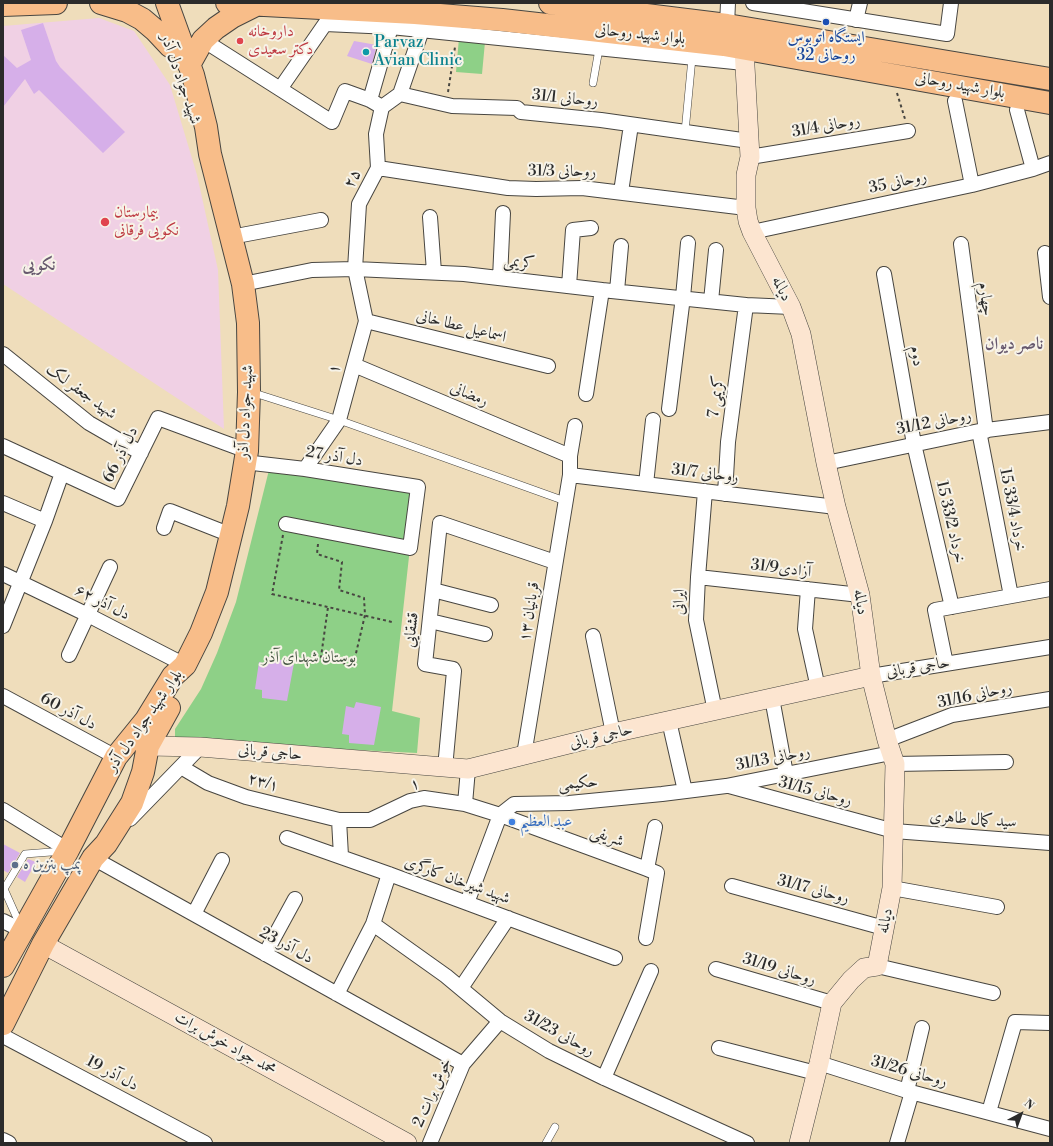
<!DOCTYPE html>
<meta charset="utf-8">
<style>
body{margin:0}
#map{position:relative;width:1053px;height:1146px;overflow:hidden;background:#efddbb;font-family:"Libre Bodoni",serif}
canvas{display:block}
.frame{position:absolute;inset:0;border:4px solid #2b2b2b;pointer-events:none}
.north{position:absolute;left:1001px;top:1094px;width:40px;height:40px;-webkit-text-stroke:3px #f7f3e8;paint-order:stroke;rotate:41deg;font-size:11px;font-weight:700;line-height:16px;text-align:center;color:#2b2b2b}
.north::after{content:'';display:block;margin:auto;width:14px;height:18px;background:#2b2b2b;clip-path:polygon(50% 0,100% 100%,50% 72%,0 100%)}
</style>
<div id="map">
<canvas width="1053" height="1146"></canvas>
<div class="frame"></div>
<div class="north">N</div>
</div>
<script>
const ctx = document.querySelector('canvas').getContext('2d');
ctx.lineJoin = 'round';
function fillPath(path, color) {
  ctx.fillStyle = color;
  ctx.fill(path, 'evenodd');
}
function toPath(rows) {
  const path = new Path2D();
  for (const r of rows) {
    path.moveTo(r[0], r[1]);
    for (let i = 2; i < r.length; i += 2) path.lineTo(r[i], r[i + 1]);
  }
  return path;
}
function trace(path, color, width, dash) {
  ctx.strokeStyle = color;
  ctx.lineWidth = width;
  ctx.lineCap = dash ? 'butt' : 'round';
  ctx.setLineDash(dash || []);
  ctx.stroke(path);
}
function label(font, color, halo, rows, align = 'center') {
  ctx.font = font + ' "Libre Bodoni",Amiri,serif';
  ctx.lineWidth = 4;
  ctx.setLineDash([]);
  ctx.textBaseline = 'middle';
  ctx.strokeStyle = halo;
  ctx.fillStyle = color;
  for (const [text, x, y, turn = 0] of rows) {
    ctx.save();
    ctx.translate(x, y);
    ctx.rotate((+turn || 0) * Math.PI / 180);
    ctx.textAlign = isNaN(turn) ? turn : align;
    if (halo) ctx.strokeText(text, 0, 0);
    ctx.fillText(text, 0, 0);
    ctx.restore();
  }
}
const built = toPath([
 [99,18,134,31,170,85,197,175,218,270,224,429,3,284,3,26]
]);
const green = toPath([
 [459,38,485,42,482,74,456,72],
 [271,462,416,493,392,711,420,718,417,753,179,741,175,737,175,729,201,689,217,653,236,602]
]);
const building = toPath([
 [43,23,56,61,60,67,125,132,103,153,39,90,34,94,25,79,3,107,3,55,17,68,31,60,21,30],
 [354,41,377,45,372,64,347,56],
 [268,657,294,663,287,701,262,698,262,690,255,689,259,662,266,664],
 [356,702,381,707,374,745,349,743,349,735,342,734,346,706,354,708],
 [3,844,20,853,8,873,3,870],
 [28,859,36,862,25,882,17,877]
]);
const path = toPath([
 [448,92,455,47],
 [897,93,905,119],
 [283,535,272,594,392,622],
 [318,544,317,554,342,562,339,590,364,598,365,615,353,666,321,657,328,607]
]);
const lane = toPath([
 [593,83,599,49],
 [685,132,692,58],
 [251,392,339,420,565,501],
 [21,927,4,889,25,854,64,851],
 [546,1143,555,1127]
]);
const street = toPath([
 [753,3,947,34,951,3],
 [856,20,860,3],
 [727,25,728,3],
 [203,40,332,122,345,91,370,100,382,107],
 [280,89,325,24,391,27,744,63],
 [400,94,422,30],
 [370,100,391,27],
 [955,101,972,185],
 [382,107,400,94,452,106,517,108,521,112,601,120,749,141],
 [1017,110,1033,169],
 [750,157,908,131],
 [378,168,508,188,536,189,582,188,746,208],
 [621,192,631,125],
 [430,217,434,272],
 [752,232,972,185,1033,169,1050,163],
 [231,237,321,220],
 [961,244,986,431],
 [1045,253,1050,297],
 [884,274,914,444,952,607],
 [500,278,503,213],
 [243,284,312,270,355,269,464,274,602,290,746,305,791,307],
 [569,286,573,230,591,228],
 [617,291,621,246],
 [711,301,716,250],
 [366,321,548,366],
 [3,354,89,423,141,453],
 [354,365,570,456],
 [586,394,602,290],
 [669,409,683,297,688,243],
 [979,431,1011,596],
 [3,446,118,499,158,418,247,451],
 [244,462,305,469,418,487,410,548,286,524],
 [826,463,979,431,1050,422],
 [305,469,339,420,366,321,355,269,359,204,378,168,376,134,382,107],
 [570,475,836,507],
 [646,484,653,420],
 [705,491,698,577,696,620,715,711],
 [725,494,728,442,746,305],
 [3,503,45,521],
 [164,528,170,511,231,535],
 [3,574,88,615,185,665],
 [698,577,860,595],
 [808,589,805,629,818,688],
 [433,590,491,605],
 [430,621,485,634],
 [3,626,45,521,62,473],
 [593,636,613,733],
 [69,655,110,567],
 [946,664,935,610,1050,589],
 [871,676,1050,647],
 [3,696,116,757],
 [772,698,786,774],
 [669,721,685,791],
 [887,740,952,715,1050,699],
 [524,755,570,475,570,456,575,426],
 [895,764,1006,762],
 [181,767,208,783,246,797,339,820,370,820,410,801,424,798,465,804,500,815,647,869,657,873,646,938],
 [445,768,454,671,453,669,425,664,440,523,555,562],
 [729,786,894,831,1050,843],
 [465,804,468,769],
 [3,810,68,850],
 [130,819,200,747],
 [339,820,341,856],
 [287,838,389,874,615,958],
 [93,858,463,1064],
 [647,869,655,827],
 [732,886,884,928],
 [892,888,997,907],
 [467,903,500,815,514,804,569,803,662,794,726,786,891,753],
 [194,914,222,860],
 [3,921,23,931],
 [373,924,446,976,500,1021,549,1051,604,1078,747,1143],
 [265,954,295,899],
 [877,966,993,993],
 [716,969,832,1003],
 [461,988,508,918],
 [337,994,373,924,389,874],
 [3,1036,205,1143],
 [719,1048,816,1073],
 [819,1063,907,1091,1050,1129],
 [604,1078,651,971],
 [907,1091,922,1028],
 [989,1112,1015,1022,1050,1023],
 [3,1140,9,1143],
 [430,1143,463,1064,500,1021],
 [897,1143,912,1092]
]);
const secondary = toPath([
 [744,48,750,157,746,175,746,208,748,221,752,232,791,307,801,334,826,463,836,507,860,595,871,676,887,740,895,764,892,888,877,966,864,968,851,980,832,1003,819,1063,799,1143],
 [148,746,200,747,468,769,613,733,871,676],
 [43,944,407,1143]
]);
const primary = toPath([
 [101,3,127,11,142,19,155,30,170,46],
 [227,3,415,13,502,20,724,45,1050,103],
 [550,3,727,25,1050,79],
 [3,5,56,3],
 [189,65,203,40,216,28,232,17,256,5],
 [3,966,68,850,116,757,146,720,173,676,185,665,201,633,217,592,238,506,247,451,249,392,248,323,243,284,210,154,206,127,193,75,167,3],
 [3,1024,43,944,93,858,106,844,132,803,143,772,148,746,169,708]
]);
const markers = [
 [826,22,4,"#1a4fb4"],
 [240,41,4,"#e0444e"],
 [366,52,4,"#0f9aa8"],
 [105,222,5,"#e0444e"],
 [512,822,4,"#3f7fe0"],
 [15,865,4,"#5c6f8a"]
];
const healthNames = [
 ["داروخانه",248,32],
 ["دکتر سعیدی",248,50],
 ["بیمارستان",114,213],
 ["نکویی فرقانی",114,231]
];
const streetNames = [
 ["بلوار شهید روحانی",640,35,6],
 ["شهید جواد دل آذر",180,79,71],
 ["بلوار شهید روحانی",960,86,10],
 ["روحانی 31/1",565,99,6],
 ["روحانی 31/4",826,127,-10],
 ["روحانی 31/3",562,172,1],
 ["۲۵",353,179,-62],
 ["روحانی 35",898,183,-12],
 ["کریمی",519,263,7],
 ["دیالمه",781,289,63],
 ["چهارم",985,299,82],
 ["اسماعیل عطا خانی",461,327,14],
 ["دوم",916,356,80],
 ["۱",335,369,-75],
 ["شهید جعفر لک",81,392,36],
 ["رمضانی",469,395,23],
 ["کریمی 7",717,397,-82],
 ["شهید جواد دل آذر",246,412,-87],
 ["روحانی 31/12",934,423,-11],
 ["دل آذر 66",121,455,-64],
 ["دل آذر 27",334,457,9],
 ["روحانی 31/7",705,474,7],
 ["15 خرداد 33/4",1012,510,79],
 ["15 خرداد 33/2",950,522,77],
 ["آزادی31/9",781,569,7],
 ["ایرانی",680,602,-89],
 ["دیالمه",860,602,80],
 ["دل آذر ۶۲",102,603,27],
 ["۱۳ قربانیان",530,612,-81],
 ["قشقایی",412,630,-84],
 ["حاجی قربانی",918,668,-9],
 ["روحانی 31/16",975,696,-12],
 ["دل آذر 60",68,712,28],
 ["بلوار شهید جواد دل آذر",145,721,-55],
 ["حاجی قربانی",601,737,-13],
 ["حاجی قربانی",270,753,5],
 ["روحانی 31/13",773,759,-11],
 ["۲۳/۱",263,783,16],
 ["حکیمی",578,784,-4],
 ["۱",415,785,-10],
 ["روحانی 31/15",815,792,15],
 ["سید کمال طاهری",973,820,4],
 ["شریفی",607,837,20],
 ["شهید شیرخان کارگری",457,881,20],
 ["روحانی 31/17",813,890,15],
 ["دیالمه",886,921,-79],
 ["دل آذر 23",286,946,29],
 ["روحانی 31/19",779,970,17],
 ["روحانی 31/23",559,1034,29],
 ["محمد جواد خوش برات",225,1044,29],
 ["روحانی 31/26",909,1072,16],
 ["دل آذر 19",112,1074,28],
 ["خوش برات 2",433,1093,-66]
];
const transitNames = [
 ["ایستگاه اتوبوس",826,38],
 ["روحانی 32",826,56]
];
const cultureNames = [
 ["Parvaz",374,43],
 ["Avian Clinic",374,61]
];
const parkNames = [
 ["بوستان شهدای آذر",309,658]
];
const shopNames = [
 ["عبد العظيم",520,822]
];
const serviceNames = [
 ["پمپ بنزین ه",23,865]
];
const neighbourhoodNames = [
 ["نکویی",39,266],
 ["ناصر دیوان",1014,345]
];
fillPath(built, '#f0d0e4');
fillPath(green, '#8ed087');
fillPath(building, '#d6afe9');
trace(lane, '#484641', 8);
trace(street, '#484641', 16);
trace(secondary, '#484641', 20);
trace(primary, '#484641', 24);
trace(path, '#484641', 2, [3, 3]);
trace(lane, '#fff', 7);
trace(street, '#fff', 14);
trace(secondary, '#fce5d0', 19);
trace(primary, '#f8bd89', 22);
for (const [x, y, r, color] of markers) {
  const dot = new Path2D();
  dot.arc(x, y, r, 0, 2 * Math.PI);
  ctx.fillStyle = color;
  ctx.fill(dot);
  trace(dot, '#f7f3e8', 1.5);
}
label('16px', '#be3a42', '#f7f3e8', healthNames, 'left');
label('16px', '#2b2b2b', '#f7f3e8', streetNames);
label('16px', '#164399', '#f7f3e8', transitNames);
label('16px', '#0d838f', '#f7f3e8', cultureNames, 'left');
label('16px', '#445442', '#f7f3e8', parkNames);
label('16px', '#366cbe', '#f7f3e8', shopNames, 'left');
label('16px', '#4e5e75', '#f7f3e8', serviceNames, 'left');
label('bold 17px', '#67596e', '#f7f3e8', neighbourhoodNames);
</script>
